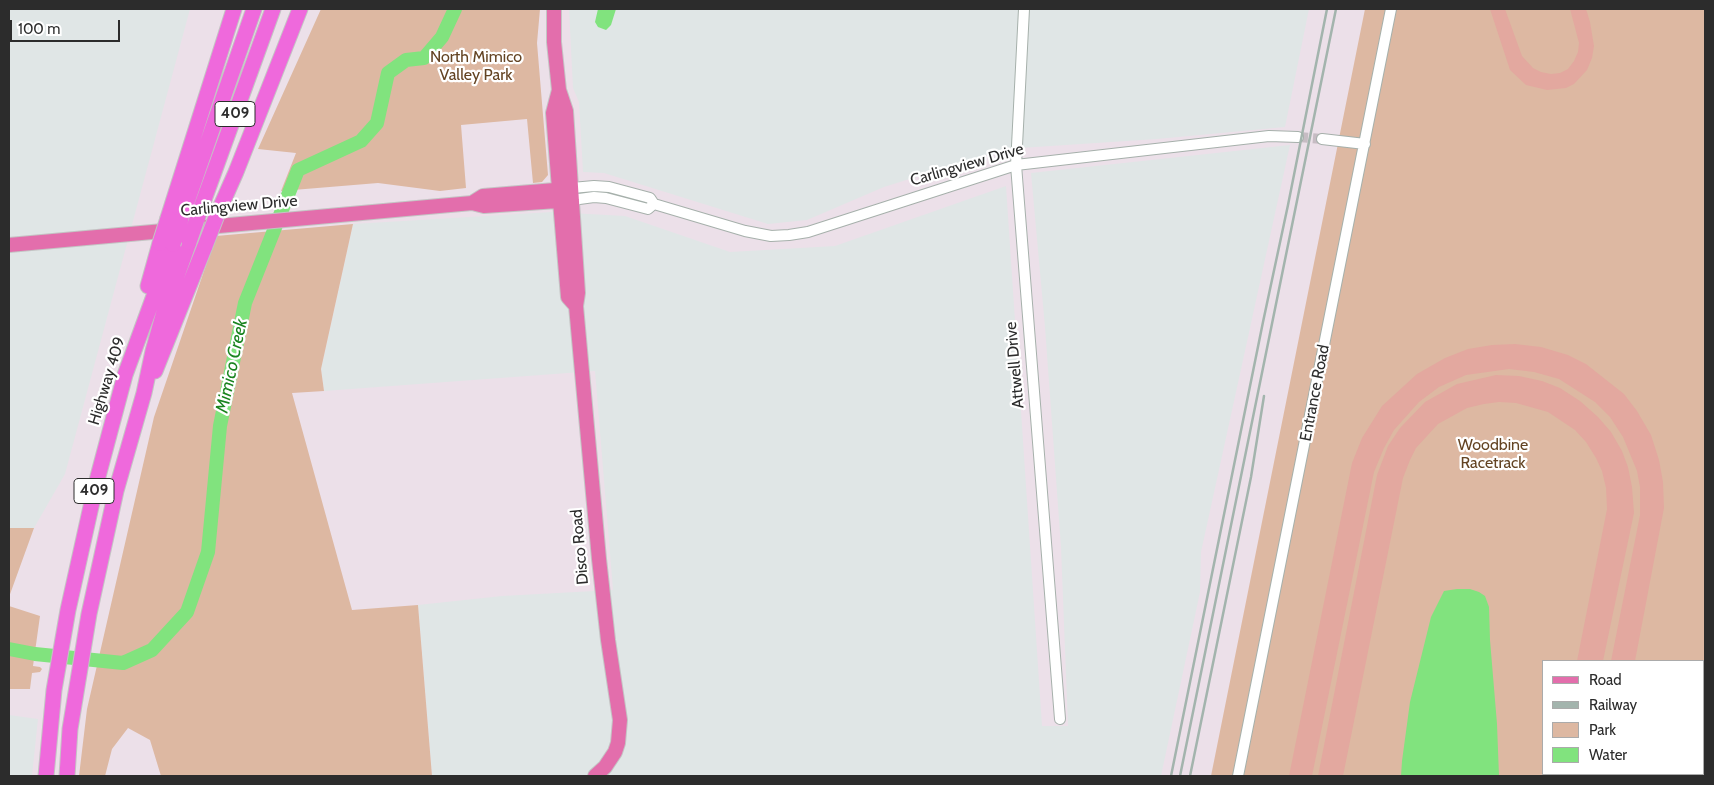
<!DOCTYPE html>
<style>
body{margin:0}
#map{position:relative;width:1714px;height:785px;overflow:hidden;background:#ece0e9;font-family:Cabin,sans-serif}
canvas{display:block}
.frame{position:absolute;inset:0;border:10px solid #2c2c2c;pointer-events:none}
.legend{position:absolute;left:1542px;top:660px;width:162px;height:115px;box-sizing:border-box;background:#fff;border:1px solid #ababab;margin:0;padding:6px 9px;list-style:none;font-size:15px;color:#2c2c2c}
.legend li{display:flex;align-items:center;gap:10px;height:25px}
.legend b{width:25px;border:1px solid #ababab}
.scale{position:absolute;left:10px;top:20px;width:110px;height:22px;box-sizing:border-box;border:2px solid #2c2c2c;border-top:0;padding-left:6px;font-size:15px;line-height:18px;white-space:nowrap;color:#2c2c2c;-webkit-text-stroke:4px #fff;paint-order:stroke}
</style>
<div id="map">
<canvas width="1714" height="785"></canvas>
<div class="frame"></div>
<ul class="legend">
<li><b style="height:6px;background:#e36eac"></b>Road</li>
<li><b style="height:6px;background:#a3b4ad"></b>Railway</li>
<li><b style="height:14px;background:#ddb8a2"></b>Park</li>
<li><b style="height:14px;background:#81e37e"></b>Water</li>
</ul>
<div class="scale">100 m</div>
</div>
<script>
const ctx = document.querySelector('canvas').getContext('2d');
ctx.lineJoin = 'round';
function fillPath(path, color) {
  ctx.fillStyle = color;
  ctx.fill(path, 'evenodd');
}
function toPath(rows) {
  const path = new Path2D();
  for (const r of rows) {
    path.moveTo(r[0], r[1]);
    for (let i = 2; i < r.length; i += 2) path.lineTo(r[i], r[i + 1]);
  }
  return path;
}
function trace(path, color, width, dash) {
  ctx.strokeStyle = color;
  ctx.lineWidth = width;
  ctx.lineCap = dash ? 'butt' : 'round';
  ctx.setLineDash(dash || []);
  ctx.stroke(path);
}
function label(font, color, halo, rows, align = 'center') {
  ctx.font = font + ' Cabin,sans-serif';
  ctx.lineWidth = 4.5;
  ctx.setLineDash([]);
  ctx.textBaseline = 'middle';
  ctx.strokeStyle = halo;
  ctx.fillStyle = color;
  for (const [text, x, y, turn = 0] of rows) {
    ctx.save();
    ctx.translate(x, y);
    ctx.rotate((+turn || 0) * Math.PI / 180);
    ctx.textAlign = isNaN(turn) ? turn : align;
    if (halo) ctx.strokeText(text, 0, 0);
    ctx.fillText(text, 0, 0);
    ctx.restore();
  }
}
const industrial = toPath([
 [9,9,190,9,65,474,34,528,9,528],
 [569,9,1309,9,1285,127,1157,139,1005,149,884,187,807,220,768,224,604,173,583,172,579,102,573,88],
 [1290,145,1201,552,1200,592,1161,776,432,776,418,605,502,596,613,590,595,371,324,391,321,369,353,224,552,212,625,216,730,252,835,246,1006,186,1042,726,1068,726,1061,547,1045,327,1031,173],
 [9,715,38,719,32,776,9,776]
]);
const green = toPath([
 [321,9,540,9,537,43,548,175,542,182,533,183,527,119,461,125,466,188,440,191,378,183,281,191,296,153,258,149],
 [1365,9,1705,9,1705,776,1211,776],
 [1543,661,1703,661,1703,774,1543,774],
 [353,224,321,369,324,391,292,393,352,610,418,605,432,776,161,776,150,740,128,728,112,749,105,776,79,776,87,709,154,417,216,236],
 [9,528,34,528,9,597],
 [9,606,40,616,33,666,40,667,42,669,40,672,32,673,30,689,9,689]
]);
const pitch = toPath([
 [1490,9,1505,9,1522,56,1533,68,1541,72,1551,74,1560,73,1568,69,1574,61,1578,52,1579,43,1570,9,1586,9,1590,22,1594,46,1592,58,1587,70,1574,84,1566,88,1547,90,1526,85,1510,70],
 [1515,344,1541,347,1568,355,1586,364,1624,394,1637,411,1651,435,1659,460,1663,482,1664,508,1635,661,1611,661,1640,515,1640,487,1637,471,1623,437,1610,417,1595,402,1559,379,1534,372,1509,369,1466,375,1439,387,1419,402,1394,430,1384,448,1374,472,1312,776,1289,776,1352,463,1362,438,1382,406,1417,374,1445,358,1468,349,1492,345],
 [1496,375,1519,376,1542,381,1560,388,1580,401,1598,417,1611,432,1622,451,1628,467,1632,487,1634,513,1603,661,1577,661,1607,509,1606,488,1602,471,1596,458,1586,442,1575,430,1548,412,1516,403,1499,402,1484,404,1467,408,1438,424,1416,448,1410,460,1403,478,1343,776,1318,776,1377,475,1388,446,1400,428,1425,402,1457,384]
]);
const water = toPath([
 [598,9,616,9,611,25,606,30,598,27,595,22],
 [1457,589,1470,589,1479,592,1485,596,1489,607,1490,640,1497,724,1499,776,1401,776,1402,761,1410,702,1431,617,1444,591]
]);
const river = toPath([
 [9,649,35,654,123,663,152,650,187,612,208,552,220,426,245,303,298,170,361,141,377,123,388,73,406,60,424,58,442,37,455,9]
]);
const minorTunnel = toPath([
 [1298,137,1322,139]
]);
const minor = toPath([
 [1024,9,1016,165,1060,719],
 [1322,139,1365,144],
 [572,188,594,186,609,187,650,198,654,204,745,231,771,236,789,235,808,232,1016,165,1269,136,1298,137],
 [572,200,594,197,606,198,648,209,654,204],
 [1238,776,1391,9]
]);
const major = toPath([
 [554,9,554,42,559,90,566,111,578,293,576,306,599,559,608,640,620,720,618,743,615,752,605,767,595,776],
 [559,90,553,113,560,201,568,297,576,306],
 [472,203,483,196,567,189],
 [9,245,472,203,484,206,572,200]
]);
const highway = toPath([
 [217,215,236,172,300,9],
 [168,218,234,9],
 [181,219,254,9],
 [197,219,273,9],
 [148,286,160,243],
 [155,371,205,246],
 [46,776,54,690,68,610,96,484,125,375,173,244],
 [67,776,70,729,89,614,116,491,144,393,153,351,164,312,189,242]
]);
const rail = toPath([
 [1171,776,1263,322,1288,205,1327,9],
 [1180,776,1336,9],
 [1190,776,1251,477,1264,396]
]);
const highwayBridge = toPath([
 [189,242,197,219],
 [160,243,168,218],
 [173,244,181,219],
 [205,246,217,215]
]);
const shields = [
 [235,114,40],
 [94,491,40]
];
const shieldNames = [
 ["409",235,114],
 ["409",94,491]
];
const parkNames = [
 ["North Mimico",476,57],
 ["Valley Park",476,75],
 ["Woodbine",1493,445],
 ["Racetrack",1493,463]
];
const streetNames = [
 ["Carlingview Drive",967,165,-16],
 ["Carlingview Drive",239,206,-5],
 ["Attwell Drive",1015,365,-95],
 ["Highway 409",107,381,-73],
 ["Entrance Road",1315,393,-79],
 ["Disco Road",580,547,-95]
];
const waterNames = [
 ["Mimico Creek",232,366,-78]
];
fillPath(industrial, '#e0e6e6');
fillPath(green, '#ddb8a2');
fillPath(pitch, '#e3a89f');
fillPath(water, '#81e37e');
trace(river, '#81e37e', 14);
trace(minorTunnel, '#c6bcc3', 10, [10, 5]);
trace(minor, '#a6b0ab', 12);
trace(major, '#c4c4c4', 16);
trace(highway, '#c4c4c4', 17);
trace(minor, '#fff', 10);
trace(major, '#e36eac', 14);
trace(highway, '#ef69dc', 15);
trace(rail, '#a3b4ad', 2.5);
trace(highwayBridge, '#c4c4c4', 17, []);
trace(highwayBridge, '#ef69dc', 15);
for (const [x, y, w] of shields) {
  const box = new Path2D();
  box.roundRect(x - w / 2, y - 12.5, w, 25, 4);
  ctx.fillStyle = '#fff';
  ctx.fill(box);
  trace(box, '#2c2c2c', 1);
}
label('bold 15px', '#2c2c2c', null, shieldNames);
label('16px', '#634322', '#fff', parkNames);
label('16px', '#2c2c2c', '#fff', streetNames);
label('italic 18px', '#1a841f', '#fff', waterNames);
</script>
